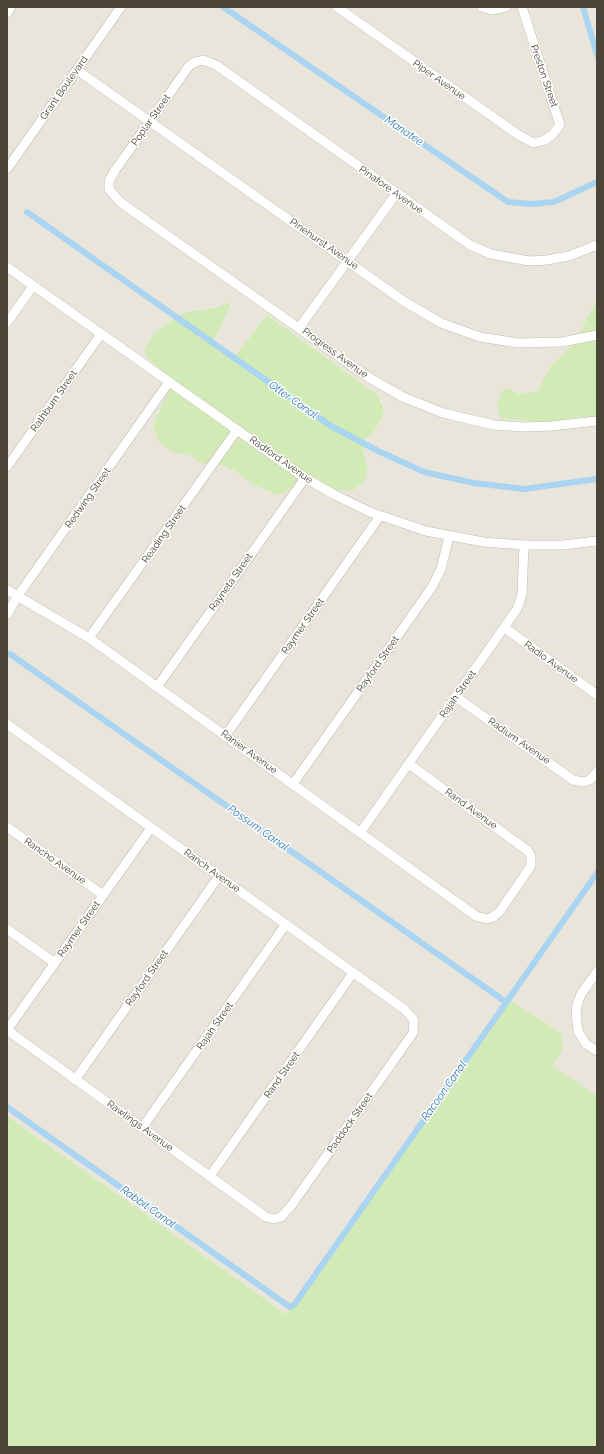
<!DOCTYPE html>
<style>
body{margin:0}
#map{position:relative;width:604px;height:1454px;overflow:hidden;background:#f6f3ec;font-family:Raleway,sans-serif}
canvas{display:block}
.frame{position:absolute;inset:0;border:8px solid #4b4439;pointer-events:none}
</style>
<div id="map">
<canvas width="604" height="1454"></canvas>
<div class="frame"></div>
</div>
<script>
const ctx = document.querySelector('canvas').getContext('2d');
ctx.lineJoin = 'round';
function fillPath(path, color) {
  ctx.fillStyle = color;
  ctx.fill(path, 'evenodd');
}
function toPath(rows) {
  const path = new Path2D();
  for (const r of rows) {
    path.moveTo(r[0], r[1]);
    for (let i = 2; i < r.length; i += 2) path.lineTo(r[i], r[i + 1]);
  }
  return path;
}
function trace(path, color, width, dash) {
  ctx.strokeStyle = color;
  ctx.lineWidth = width;
  ctx.lineCap = dash ? 'butt' : 'round';
  ctx.setLineDash(dash || []);
  ctx.stroke(path);
}
function label(font, color, halo, rows, align = 'center') {
  ctx.font = font + ' Raleway,sans-serif';
  ctx.lineWidth = 3;
  ctx.setLineDash([]);
  ctx.textBaseline = 'middle';
  ctx.strokeStyle = halo;
  ctx.fillStyle = color;
  for (const [text, x, y, turn = 0] of rows) {
    ctx.save();
    ctx.translate(x, y);
    ctx.rotate((+turn || 0) * Math.PI / 180);
    ctx.textAlign = isNaN(turn) ? turn : align;
    if (halo) ctx.strokeText(text, 0, 0);
    ctx.fillText(text, 0, 0);
    ctx.restore();
  }
}
const residential = toPath([
 [7,7,597,7,597,299,575,341,549,368,538,391,520,394,514,390,501,392,597,417,597,1096,552,1066,562,1050,510,1000,286,1314,7,1116],
 [232,303,214,340,235,356,267,315,370,389,382,401,384,409,382,418,373,433,365,439,364,442,363,452,368,469,344,491,335,491,300,480,282,494,273,493,256,486,233,470,221,465,203,463,191,456,185,454,157,413,166,400,170,388,159,369,146,356,155,333,170,322,195,311]
]);
const green = toPath([
 [597,299,597,417,560,424,501,418,497,407,501,392,507,388,520,394,538,391,549,368,575,341],
 [232,302,214,340,235,356,267,315,378,395,384,409,382,418,373,433,365,439,363,452,368,469,366,478,360,485,353,490,335,491,315,480,297,482,286,492,278,495,256,486,233,470,221,465,202,463,191,456,171,451,159,442,154,428,155,421,170,388,159,369,146,356,144,349,155,333,178,316,187,312,213,308],
 [510,1000,562,1034,562,1050,552,1066,597,1096,597,1447,7,1447,7,1116,286,1314]
]);
const canal = toPath([
 [223,7,508,202,531,204,554,202,597,182],
 [583,7,597,55],
 [27,212,331,426,378,451,424,472,474,483,524,489,597,479],
 [10,654,506,1002],
 [7,1107,290,1307,294,1305,597,873]
]);
const minor = toPath([
 [337,7,520,136,534,143,545,140,552,135,560,125,522,7],
 [482,7,492,10,506,7],
 [7,13,11,7],
 [77,70,405,302,441,323,480,337,518,343,562,342,597,335],
 [7,169,121,7],
 [597,245,569,256,547,260,529,261,491,254,470,245,216,65,203,60,195,62,189,66,116,169,109,181,109,189,120,202,368,377,403,397,443,413,494,425,523,427,551,426,597,421],
 [7,267,305,478,335,495,370,512,426,531,483,542,524,545,563,545,597,541],
 [7,323,33,286],
 [299,328,396,194],
 [7,467,101,334],
 [7,590,89,638,476,916,487,919,493,917,500,911,531,866,531,856,528,851,409,764],
 [7,615,17,597,169,382],
 [505,628,597,695],
 [89,638,237,430],
 [157,687,305,478],
 [456,697,573,780,583,782,590,780,597,772],
 [7,724,404,1009,414,1020,413,1033,291,1206,281,1217,274,1219,266,1217,7,1030,151,828],
 [226,735,380,516],
 [293,784,432,587,441,569,449,537],
 [7,827,103,895],
 [360,833,517,609,522,595,524,545],
 [7,929,55,963],
 [597,972,581,994,577,1005,576,1013,578,1031,586,1044,597,1051],
 [75,1080,219,876],
 [142,1128,286,924],
 [210,1176,353,973]
]);
const streetNames = [
 ["Preston Street",544,76,71],
 ["Piper Avenue",439,80,35],
 ["Grant Boulevard",64,88,-55],
 ["Poplar Street",151,120,-55],
 ["Pinafore Avenue",391,190,35],
 ["Pinehurst Avenue",324,244,35],
 ["Progress Avenue",335,353,36],
 ["Rathburn Street",54,401,-55],
 ["Radford Avenue",281,460,35],
 ["Redwing Street",88,498,-55],
 ["Reading Street",164,534,-55],
 ["Rayneta Street",231,582,-55],
 ["Raymer Street",303,626,-55],
 ["Radio Avenue",551,662,36],
 ["Rayford Street",378,664,-55],
 ["Rajah Street",458,694,-55],
 ["Radium Avenue",519,741,35],
 ["Ranier Avenue",249,752,36],
 ["Rand Avenue",471,809,36],
 ["Rancho Avenue",55,861,35],
 ["Ranch Avenue",212,871,36],
 ["Raymer Street",79,929,-55],
 ["Rayford Street",147,978,-55],
 ["Rajah Street",215,1026,-55],
 ["Rand Street",282,1075,-55],
 ["Paddock Street",350,1123,-55],
 ["Rawlings Avenue",140,1126,36]
];
const waterNames = [
 ["Manatee",404,131,34],
 ["Otter Canal",293,400,35],
 ["Possum Canal",258,828,35],
 ["Racoon Canal",444,1091,-55],
 ["Rabbit Canal",148,1207,35]
];
fillPath(residential, '#eae5da');
fillPath(green, '#d2eab5');
trace(canal, '#a9d4f2', 6);
trace(minor, '#c2bbae', 10);
trace(minor, '#fff', 9);
label('10px', '#4b4439', '#fff', streetNames);
label('italic 11px', '#2e7ab2', '#fff', waterNames);
</script>
